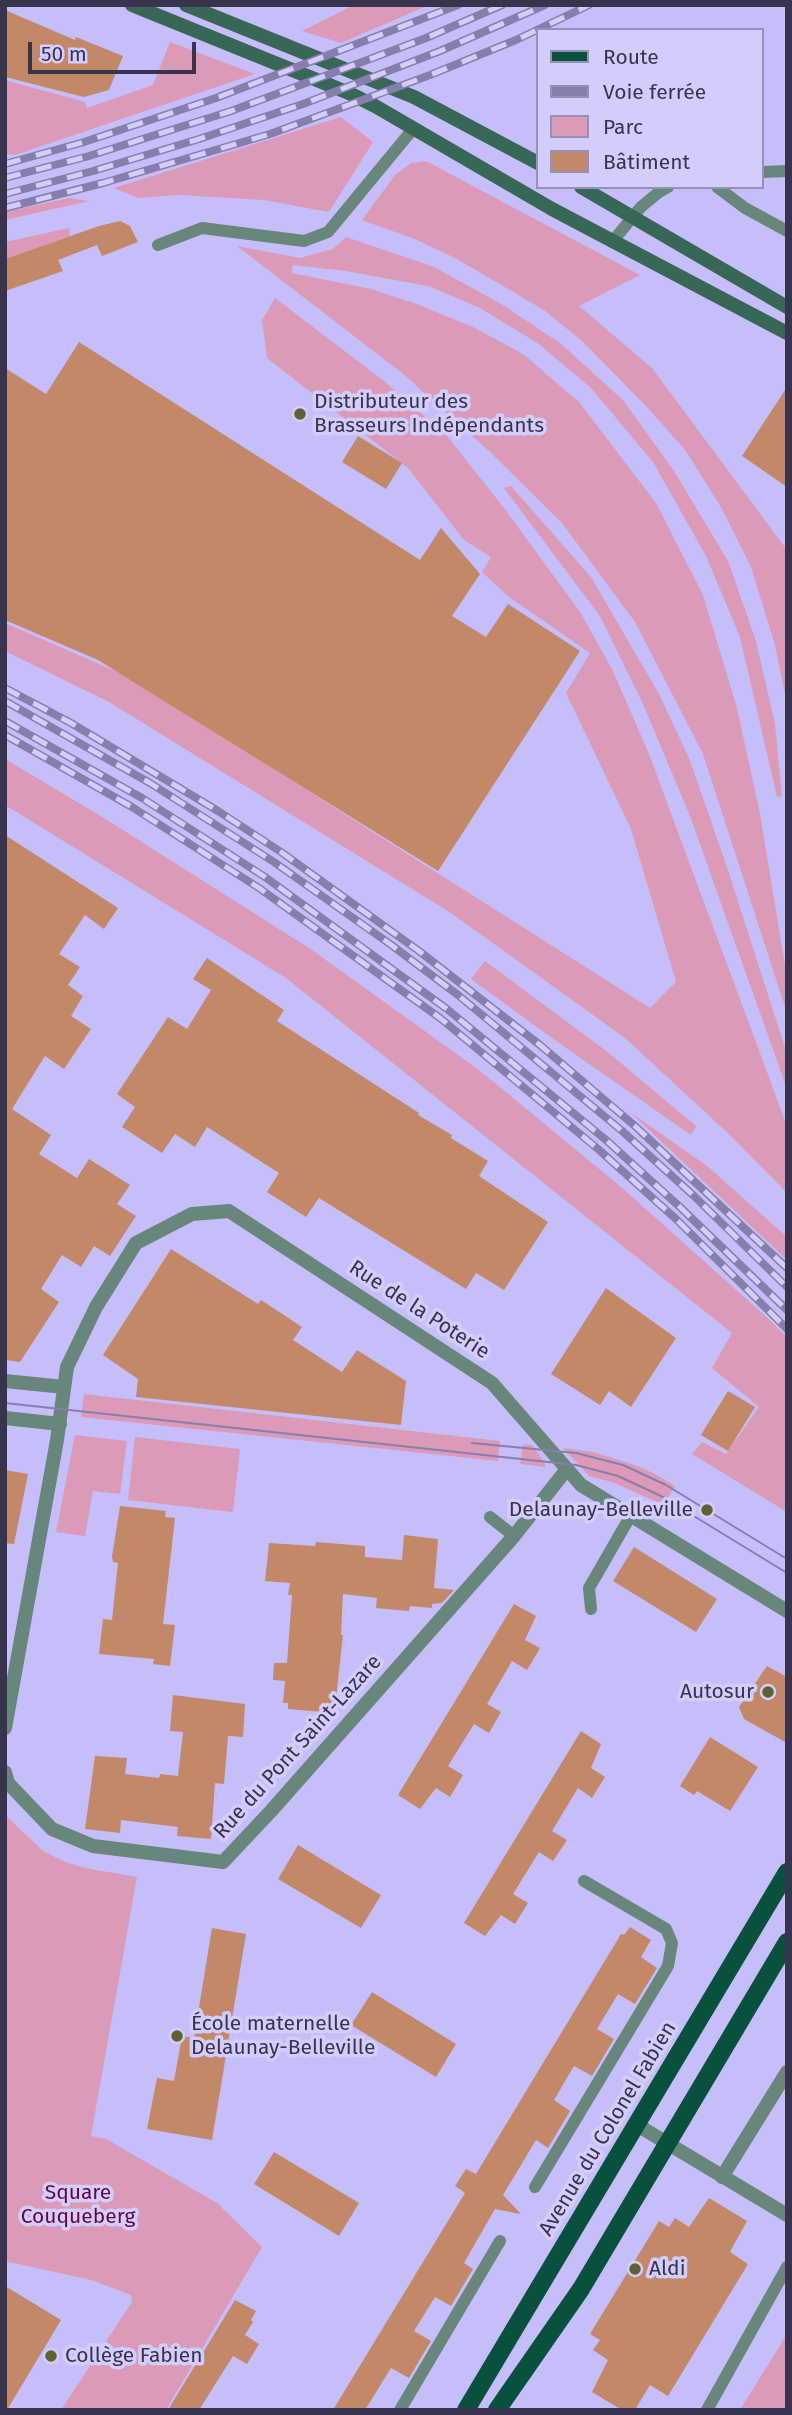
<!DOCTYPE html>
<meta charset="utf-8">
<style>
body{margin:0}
#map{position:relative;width:792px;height:2415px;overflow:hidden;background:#c6befa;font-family:"Fira Sans",sans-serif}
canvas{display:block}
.frame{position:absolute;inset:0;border:7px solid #38344d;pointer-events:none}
.legend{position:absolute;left:536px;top:28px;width:228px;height:161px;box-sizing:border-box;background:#d3cdfe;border:2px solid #9590b7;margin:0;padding:9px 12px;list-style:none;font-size:21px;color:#38344d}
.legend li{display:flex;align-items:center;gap:14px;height:35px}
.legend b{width:35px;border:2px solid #9590b7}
.scale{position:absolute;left:28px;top:42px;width:168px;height:32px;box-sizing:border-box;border:4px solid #38344d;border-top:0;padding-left:9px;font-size:21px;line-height:24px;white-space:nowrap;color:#38344d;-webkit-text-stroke:5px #d3cdfe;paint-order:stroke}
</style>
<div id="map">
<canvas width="792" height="2415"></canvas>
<div class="frame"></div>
<ul class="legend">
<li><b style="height:9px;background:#0a503e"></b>Route</li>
<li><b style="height:9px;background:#867fac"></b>Voie ferrée</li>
<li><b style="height:19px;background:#db9ab8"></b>Parc</li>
<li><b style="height:19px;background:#c28868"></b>Bâtiment</li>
</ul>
<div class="scale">50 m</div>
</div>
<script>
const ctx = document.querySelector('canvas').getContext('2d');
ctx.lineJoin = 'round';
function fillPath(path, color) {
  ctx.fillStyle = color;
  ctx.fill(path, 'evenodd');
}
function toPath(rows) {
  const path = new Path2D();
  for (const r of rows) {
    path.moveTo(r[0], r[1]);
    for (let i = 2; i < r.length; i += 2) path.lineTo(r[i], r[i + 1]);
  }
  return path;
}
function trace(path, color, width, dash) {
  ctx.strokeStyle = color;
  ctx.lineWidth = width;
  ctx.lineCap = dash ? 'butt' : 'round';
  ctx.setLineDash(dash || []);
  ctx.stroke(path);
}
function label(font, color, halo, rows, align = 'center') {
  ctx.font = font + ' "Fira Sans",sans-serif';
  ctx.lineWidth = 7;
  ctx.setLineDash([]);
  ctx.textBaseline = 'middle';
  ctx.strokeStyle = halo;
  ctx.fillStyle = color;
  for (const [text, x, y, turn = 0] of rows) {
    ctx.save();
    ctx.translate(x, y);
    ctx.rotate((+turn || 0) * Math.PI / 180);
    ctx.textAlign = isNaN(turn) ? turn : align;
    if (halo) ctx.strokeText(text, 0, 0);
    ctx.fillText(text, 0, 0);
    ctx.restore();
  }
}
const green = toPath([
 [354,5,429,5,341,43,302,31],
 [170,42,255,74,15,155,5,154,5,80,85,102,87,108,153,85],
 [341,117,373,142,329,212,264,200,179,195,138,198,114,188],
 [426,161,640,275,579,306,652,368,787,550,787,704,775,645,751,567,722,509,686,451,648,408,582,341,544,310,455,258,417,240,362,220,395,175,411,163],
 [69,198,89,201,5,220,5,212],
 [69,228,70,236,5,259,5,242],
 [346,237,434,267,503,305,560,343,623,400,674,471,728,561,756,641,775,724,782,796,777,797,740,637,706,556,653,462,591,388,539,344,480,308,428,286,346,271,293,265,292,273,371,289,414,303,473,327,523,354,579,402,656,503,703,595,737,708,760,814,787,977,787,1013,703,754,635,622,562,523,488,450,402,373,237,246,300,258,333,249],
 [275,298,384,381,447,436,504,508,580,612,612,669,649,754,787,1126,787,1193,731,1136,625,1038,451,913,109,702,5,651,5,623,129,677,650,1008,676,982,631,829,566,693,590,653,509,597,482,572,491,557,464,540,408,468,267,358,262,320],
 [511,486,591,577,659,694,689,758,727,867,787,1054,787,1089,690,816,643,704,600,616,504,488],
 [5,759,104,818,312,950,479,1070,620,1186,762,1313,787,1337,787,1512,692,1454,702,1442,726,1454,759,1407,712,1368,732,1333,286,978,5,805],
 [485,961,609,1053,696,1126,691,1135,559,1043,471,979],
 [630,1112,707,1166,787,1237,787,1260],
 [84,1394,500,1441,498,1461,81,1417],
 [75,1435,127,1441,120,1494,93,1491,85,1536,56,1532],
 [135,1437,240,1449,233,1512,128,1500],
 [523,1444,532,1445,545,1463,545,1467,520,1464],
 [563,1448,593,1452,635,1465,655,1474,675,1486,664,1505,612,1482,589,1476],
 [5,1815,43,1851,63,1861,85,1868,137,1877,91,2136,106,2139,217,2203,262,2247,166,2410,61,2410,132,2302,131,2295,91,2280,5,2261],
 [787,2334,787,2410,740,2410]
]);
const building = toPath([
 [5,10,75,40,76,37,123,56,109,90,84,97,5,77],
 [120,221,130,226,138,242,102,256,97,245,58,260,63,271,5,291,5,259,99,226],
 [79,342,420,560,441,528,480,574,452,616,486,637,508,604,580,651,438,871,98,660,5,620,5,368,46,394],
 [787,387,787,487,742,456],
 [358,436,402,463,386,489,342,462],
 [5,835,118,908,104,929,85,915,59,954,80,967,68,985,83,996,71,1016,91,1029,64,1069,45,1056,12,1109,51,1135,39,1154,77,1178,89,1159,130,1185,117,1204,136,1216,110,1256,94,1246,81,1267,62,1255,41,1289,59,1302,20,1362,5,1360],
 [207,958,284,1010,277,1021,419,1113,418,1115,452,1135,451,1138,488,1161,479,1176,548,1222,504,1290,476,1273,466,1289,319,1198,306,1217,267,1192,279,1173,207,1127,195,1147,175,1134,162,1153,122,1127,135,1107,117,1094,168,1017,187,1029,211,990,193,979],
 [171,1249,258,1304,261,1300,302,1327,293,1340,342,1372,357,1350,406,1381,401,1425,136,1397,138,1379,103,1355],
 [606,1288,676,1338,631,1407,609,1391,600,1405,551,1374],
 [728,1391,755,1407,728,1451,701,1435],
 [5,1470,28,1474,14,1544,5,1543],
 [120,1506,166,1511,165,1517,175,1518,163,1624,175,1625,170,1666,153,1664,154,1659,99,1654,103,1619,112,1620,118,1563,113,1562,112,1557],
 [404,1535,438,1539,434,1588,454,1590,442,1603,432,1604,432,1608,410,1606,409,1611,376,1608,377,1598,343,1594,341,1635,343,1635,335,1708,324,1707,324,1712,288,1709,288,1703,283,1703,285,1681,273,1680,274,1663,287,1663,292,1595,288,1595,290,1583,265,1581,269,1543,315,1546,316,1542,365,1546,365,1557,402,1560],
 [634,1547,717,1599,696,1632,613,1581],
 [514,1604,536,1616,525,1640,540,1648,527,1670,512,1661,487,1704,501,1712,489,1733,474,1724,448,1766,463,1775,450,1797,436,1788,420,1809,398,1795],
 [767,1666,787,1677,787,1743,744,1719,739,1707],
 [173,1695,245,1704,243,1737,228,1736,224,1784,215,1783,211,1839,177,1836,178,1827,121,1820,120,1833,85,1829,95,1756,127,1758,125,1774,159,1778,160,1774,178,1776,183,1732,170,1731],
 [581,1731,601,1744,591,1768,605,1777,592,1798,578,1788,552,1831,567,1840,553,1861,539,1852,513,1894,528,1903,515,1924,501,1915,485,1936,464,1923],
 [710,1737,758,1767,730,1811,697,1791,694,1795,680,1786],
 [298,1845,381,1895,361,1928,278,1879],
 [630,1927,651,1940,641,1957,657,1968,635,2004,618,1994,597,2029,614,2039,592,2076,574,2066,554,2100,570,2111,548,2148,536,2140,503,2195,521,2214,495,2209,464,2263,473,2269,451,2306,435,2297,414,2331,431,2341,409,2378,391,2368,365,2410,333,2410,465,2193,455,2186,466,2169,476,2174,621,1934,624,1935],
 [212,1928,246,1934,212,2140,147,2129,157,2078,174,2081,182,2036,194,2038],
 [372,1992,456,2044,436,2077,351,2025],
 [274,2152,359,2203,339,2236,254,2184],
 [709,2198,747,2221,730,2252,748,2264,668,2396,650,2385,635,2410,622,2410,592,2392,608,2360,593,2350,600,2340,590,2334,659,2221,669,2227,675,2218,689,2227],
 [5,2286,61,2320,7,2410,5,2410],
 [235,2300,256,2311,251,2320,253,2322,245,2335,259,2344,247,2364,233,2356,199,2410,168,2410]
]);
const service = toPath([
 [762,172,787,171],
 [717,187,745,208,787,231],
 [612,242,641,207,659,192,668,187],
 [158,245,202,228,304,241,328,232,413,129],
 [490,1517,514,1536],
 [591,1609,589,1588,631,1515],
 [535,2187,668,1966,672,1943,666,1929,584,1881],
 [400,2410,500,2241],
 [707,2410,787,2267]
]);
const minor = toPath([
 [5,1381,64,1387],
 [5,1418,60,1424],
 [5,1728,57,1440,67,1367,96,1307,136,1243,192,1214,229,1211,492,1383,581,1485,787,1611],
 [5,1772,8,1783,52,1829,93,1846,223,1862,271,1811,514,1536,567,1469],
 [722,2177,787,2072]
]);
const tertiary = toPath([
 [637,2125,787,2215]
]);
const secondary = toPath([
 [132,5,349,93,375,106,552,209,787,333],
 [186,5,414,97,538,163],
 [581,187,787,307]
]);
const primary = toPath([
 [466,2410,787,1872],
 [497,2410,581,2289,787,1942]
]);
const tram = toPath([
 [5,1403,576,1465,618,1476,661,1496,787,1573],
 [472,1443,576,1453,623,1465,666,1485,787,1559]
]);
const rail = toPath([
 [5,164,84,142,216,98,458,5],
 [5,178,89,156,231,111,426,38,502,5],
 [5,194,93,171,199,139,303,104,440,51,545,5],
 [5,208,103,183,270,134,430,75,516,40,589,5],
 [5,688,71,723,218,811,281,852,419,951,540,1045,635,1126,787,1268],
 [5,701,150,783,274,862,390,944,458,995,621,1130,693,1195,787,1287],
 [5,721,142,798,265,877,447,1009,606,1140,681,1208,787,1310],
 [5,735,132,807,259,888,440,1018,598,1149,676,1219,787,1329]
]);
const markers = [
 [300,414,7,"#60612f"],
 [707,1510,7,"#60612f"],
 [768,1692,7,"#60612f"],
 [177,2036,7,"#60612f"],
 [635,2269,7,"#60612f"],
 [51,2356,7,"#60612f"]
];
const poiNames = [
 ["Distributeur des",314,402],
 ["Brasseurs Indépendants",314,426],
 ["Delaunay-Belleville",693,1510,"right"],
 ["Autosur",754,1692,"right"],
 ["École maternelle",191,2024],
 ["Delaunay-Belleville",191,2048],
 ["Aldi",649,2269],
 ["Collège Fabien",65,2356]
];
const streetNames = [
 ["Rue de la Poterie",419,1310,33],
 ["Rue du Pont Saint-Lazare",298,1747,-48],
 ["Avenue du Colonel Fabien",608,2129,-59]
];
const parkNames = [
 ["Square",78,2193],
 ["Couqueberg",78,2217]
];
fillPath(green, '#db9ab8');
fillPath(building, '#c28868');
trace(service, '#68867b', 12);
trace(minor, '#68867b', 14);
trace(tertiary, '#68867b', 14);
trace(secondary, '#386657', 14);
trace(primary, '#0a503e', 18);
trace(tram, '#867fac', 2);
trace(rail, '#867fac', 8);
trace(rail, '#d3cdfe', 5, [16]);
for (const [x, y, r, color] of markers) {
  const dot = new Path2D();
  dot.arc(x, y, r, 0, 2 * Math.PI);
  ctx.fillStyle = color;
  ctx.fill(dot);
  trace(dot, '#d3cdfe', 2.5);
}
label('21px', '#38344d', '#d3cdfe', poiNames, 'left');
label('21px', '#38344d', '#d3cdfe', streetNames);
label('21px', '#63073f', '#d3cdfe', parkNames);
</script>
